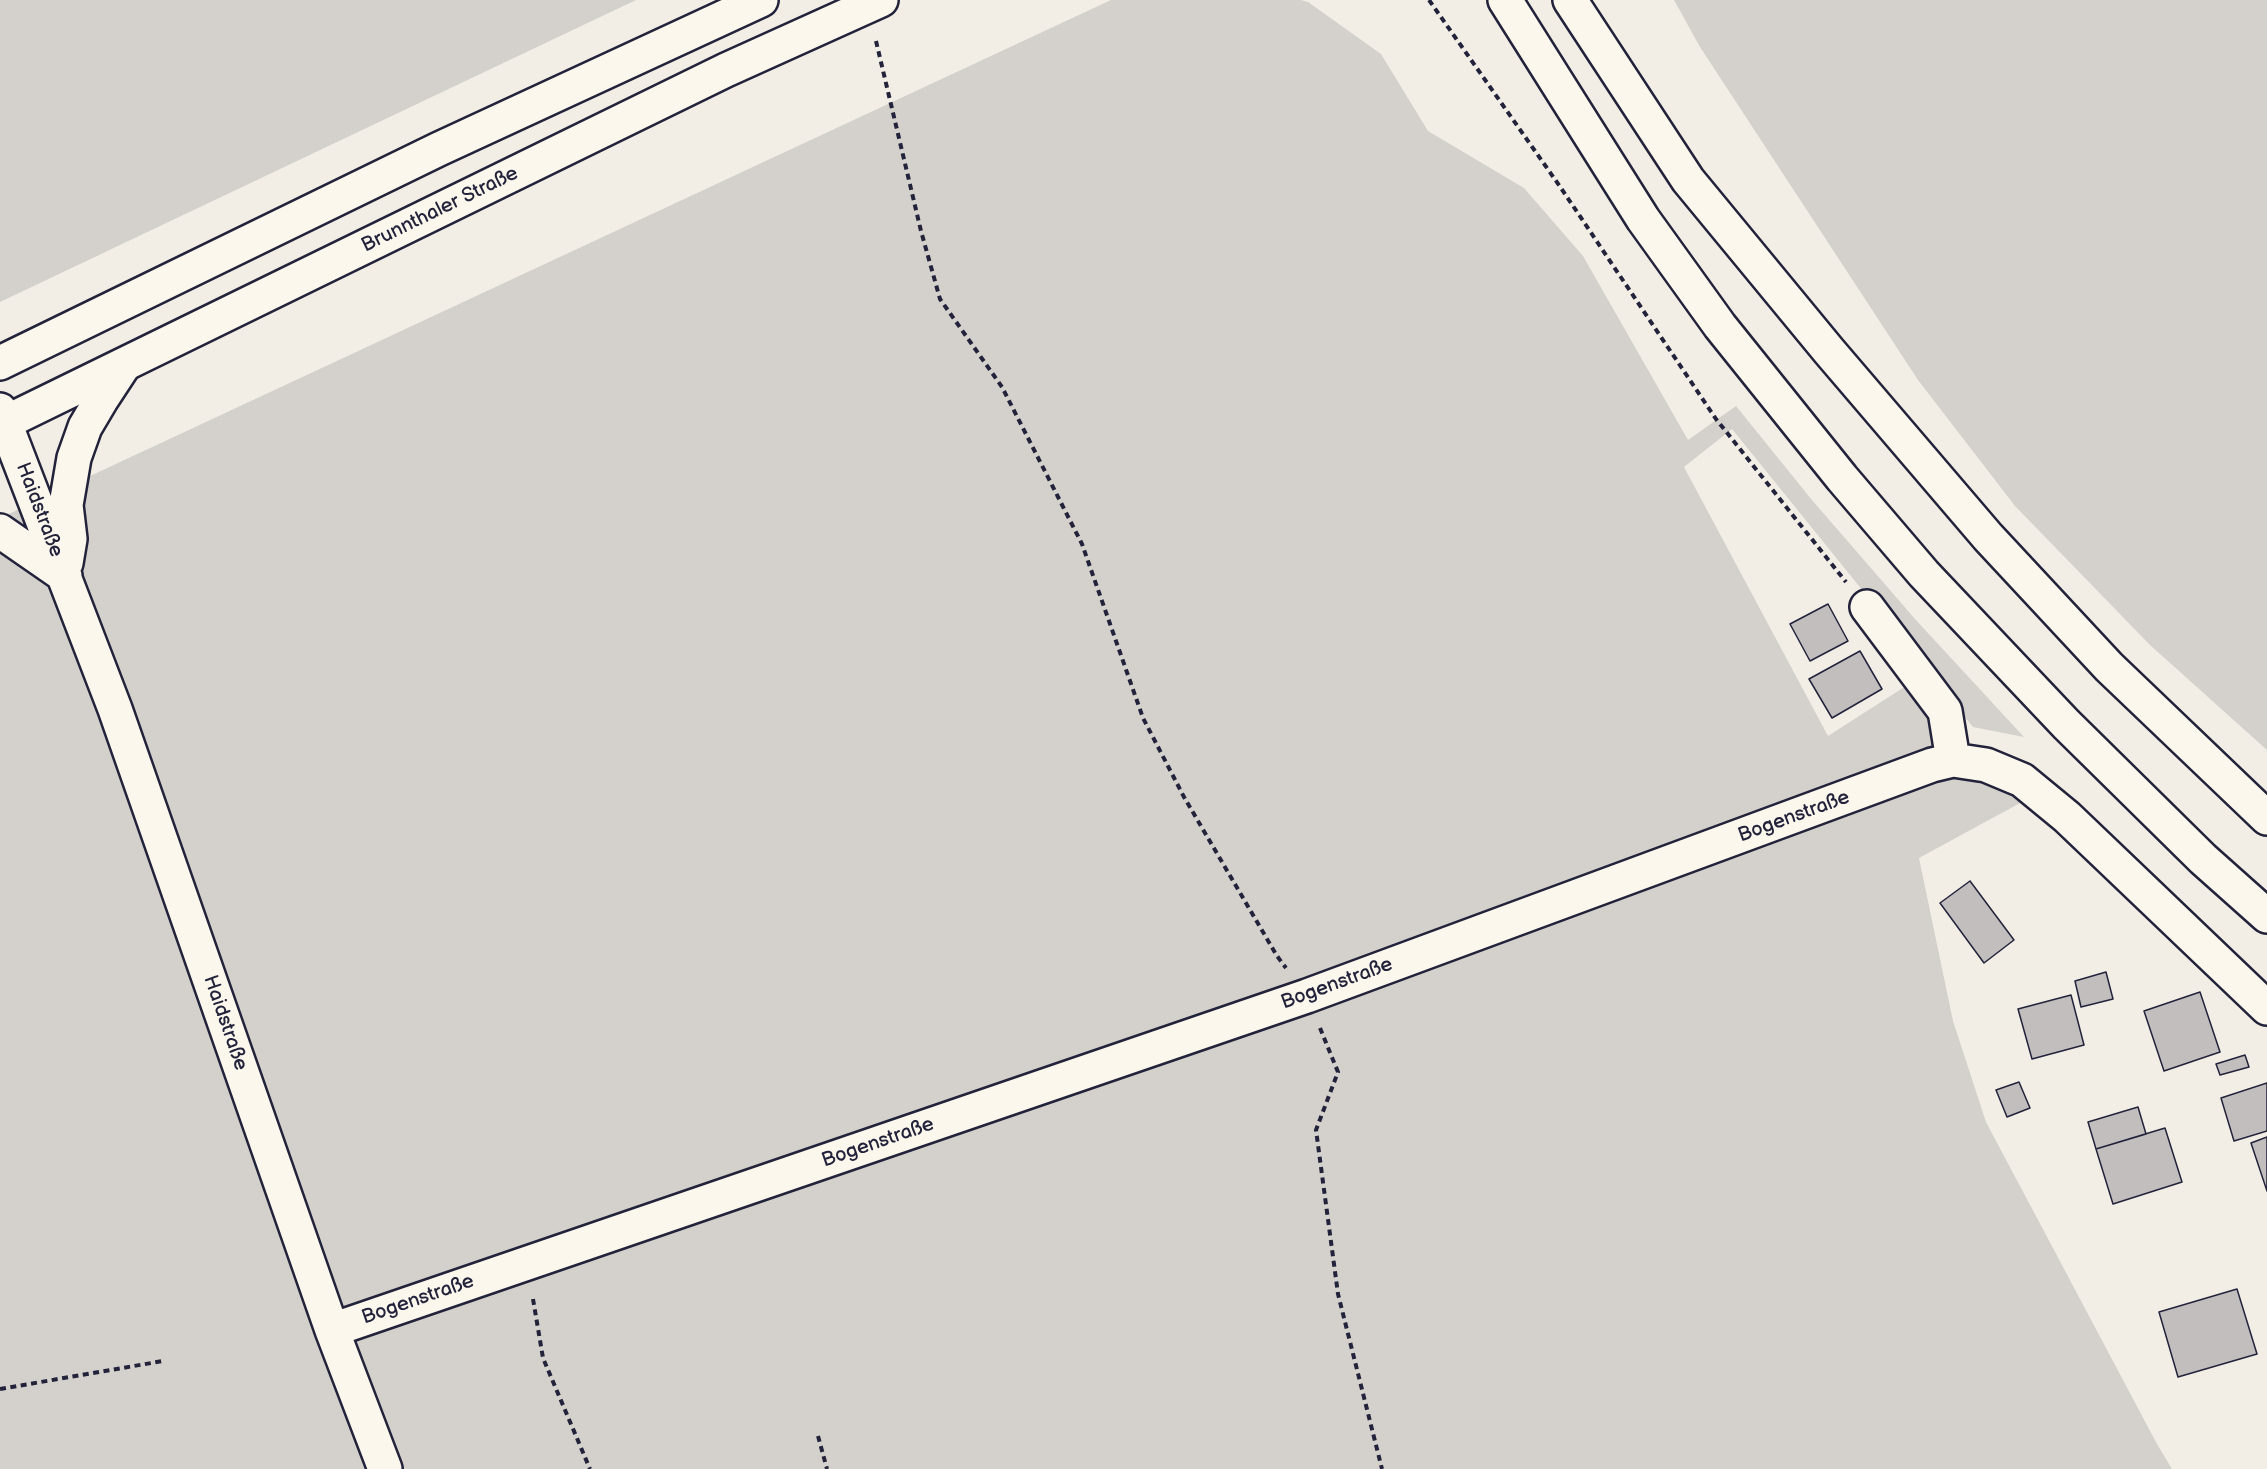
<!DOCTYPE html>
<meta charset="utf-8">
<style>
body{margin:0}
canvas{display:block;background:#f2eee5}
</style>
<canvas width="2267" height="1469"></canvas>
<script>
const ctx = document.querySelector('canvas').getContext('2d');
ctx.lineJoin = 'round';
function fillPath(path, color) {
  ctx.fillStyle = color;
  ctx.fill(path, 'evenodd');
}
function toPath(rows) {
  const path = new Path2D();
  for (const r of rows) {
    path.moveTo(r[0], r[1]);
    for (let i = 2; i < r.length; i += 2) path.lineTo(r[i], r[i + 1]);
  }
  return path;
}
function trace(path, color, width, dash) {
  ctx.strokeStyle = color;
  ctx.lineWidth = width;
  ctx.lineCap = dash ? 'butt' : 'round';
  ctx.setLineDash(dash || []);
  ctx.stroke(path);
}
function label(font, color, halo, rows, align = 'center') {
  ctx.font = font + ' "Balsamiq Sans",sans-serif';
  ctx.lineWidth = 4.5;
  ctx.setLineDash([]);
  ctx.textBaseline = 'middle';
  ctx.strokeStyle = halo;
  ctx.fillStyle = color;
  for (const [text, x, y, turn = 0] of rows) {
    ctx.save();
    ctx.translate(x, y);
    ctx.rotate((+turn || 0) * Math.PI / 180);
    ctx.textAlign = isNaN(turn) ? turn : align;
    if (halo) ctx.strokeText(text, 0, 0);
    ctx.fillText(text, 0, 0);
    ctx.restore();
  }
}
const green = toPath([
 [0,0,636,0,0,302],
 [1111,0,1301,0,1308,2,1381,54,1428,131,1524,188,1583,256,1688,440,1736,406,1812,500,1915,619,2024,737,1973,727,1732,429,1684,467,1828,736,1909,684,1929,711,2022,802,1919,858,1953,1021,1986,1122,2157,1444,2172,1469,0,1469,0,518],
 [1674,0,2267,0,2267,750,2150,645,2015,506,1918,380,1700,47]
]);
const building = toPath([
 [1828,604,1848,641,1810,661,1790,624,1828,604],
 [1860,651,1882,689,1832,718,1809,679,1860,651],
 [1970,881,2014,940,1984,963,1940,903,1970,881],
 [2106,972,2113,999,2081,1007,2075,981,2106,972],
 [2200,992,2220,1052,2164,1071,2144,1011,2200,992],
 [2071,995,2084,1045,2032,1059,2018,1009,2071,995],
 [2245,1055,2249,1067,2220,1075,2216,1064,2245,1055],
 [2019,1082,2030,1108,2007,1117,1996,1090,2019,1082],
 [2267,1083,2267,1131,2234,1141,2221,1098,2267,1083],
 [2138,1107,2146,1134,2096,1149,2088,1122,2138,1107],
 [2165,1128,2182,1182,2113,1204,2096,1149,2165,1128],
 [2267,1137,2267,1191,2251,1143,2267,1137],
 [2237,1289,2257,1354,2178,1377,2159,1312,2237,1289]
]);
const path = toPath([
 [1429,0,1561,188,1716,419,1846,582],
 [876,41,921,231,940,299,1002,387,1082,544,1143,718,1184,797,1277,956,1286,968],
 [1320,1028,1338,1072,1316,1130,1338,1294,1382,1469],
 [533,1299,543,1358,590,1469],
 [0,1389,163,1361],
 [818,1436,827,1469]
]);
const minor = toPath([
 [0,410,115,709,332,1330,385,1469],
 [0,531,65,576],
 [66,563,70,539,66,505,74,458,85,427,101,400,124,365],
 [1867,607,1945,711,1953,760],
 [332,1330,1307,996,1932,765,1953,760,1986,765,2022,780,2067,817,2267,1008]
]);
const major = toPath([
 [1505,0,1643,219,1720,326,1842,478,1924,574,2066,724,2203,859,2267,916],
 [1570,0,1688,180,1829,351,1988,537,2109,667,2267,818],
 [0,363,439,149,761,0],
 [0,425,726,70,881,0]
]);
const streetNames = [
 ["Brunnthaler Straße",440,210,-26],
 ["Haidstraße",39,510,69],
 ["Bogenstraße",1794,817,-20],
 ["Bogenstraße",1337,984,-20],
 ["Haidstraße",225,1023,71],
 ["Bogenstraße",878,1143,-19],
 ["Bogenstraße",418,1300,-19]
];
fillPath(green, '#d4d1cc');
fillPath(building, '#c2bebe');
trace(building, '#22223b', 1.5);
trace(minor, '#22223b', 38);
trace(major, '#22223b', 38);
trace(path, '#22223b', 4, [6, 4.5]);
trace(minor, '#fbf7ec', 33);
trace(major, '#fbf7ec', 33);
label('20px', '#22223b', '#fbf7ec', streetNames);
</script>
